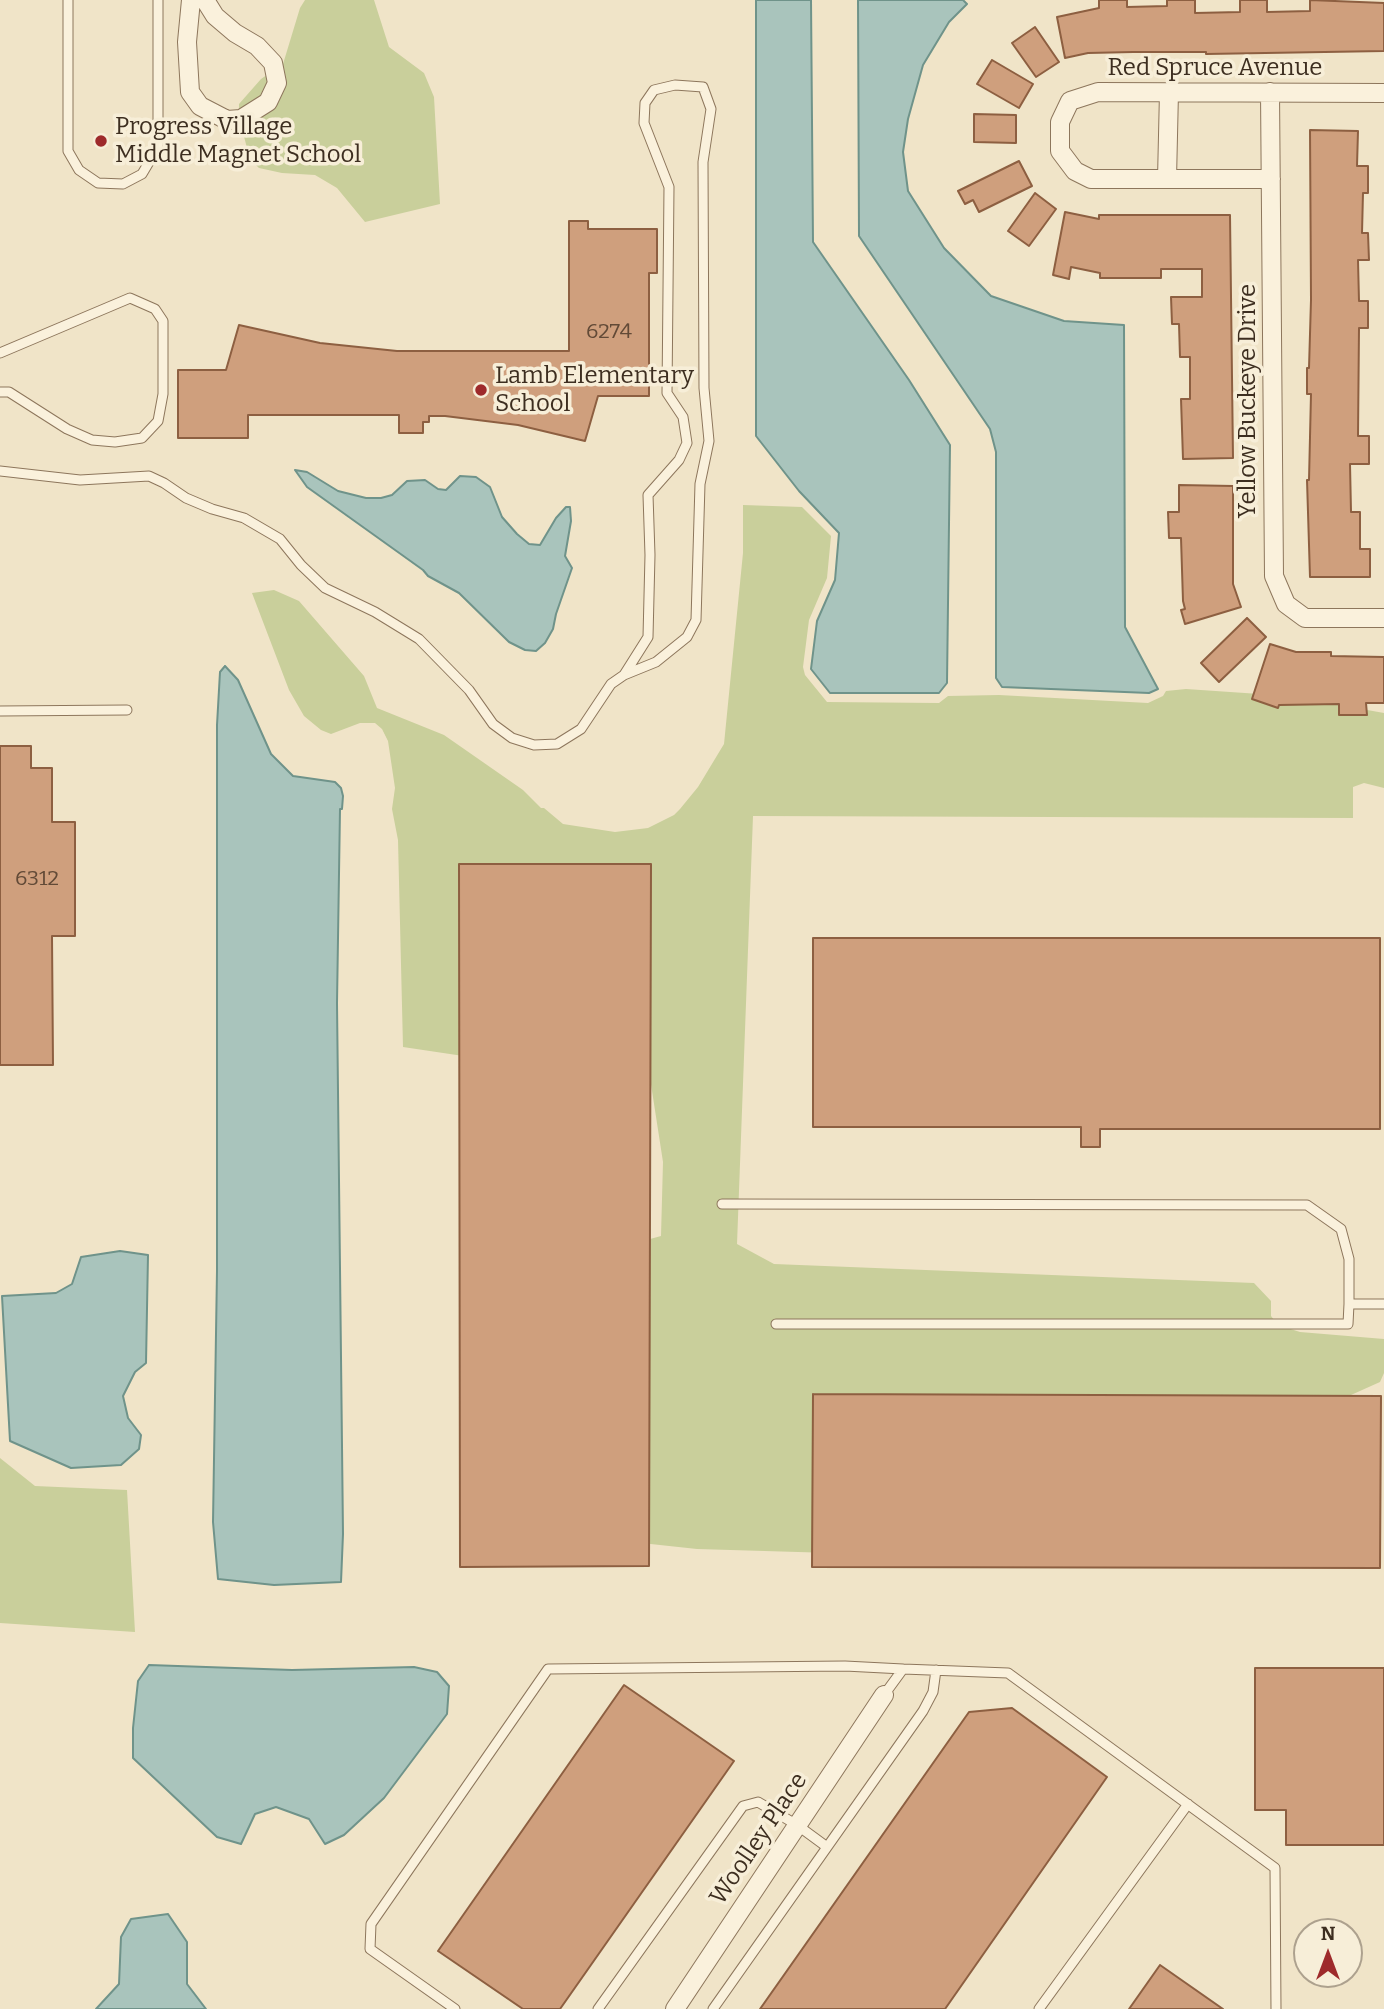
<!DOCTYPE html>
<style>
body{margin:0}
#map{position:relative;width:1384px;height:2009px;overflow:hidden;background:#f0e4c8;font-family:Bitter,serif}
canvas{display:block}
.north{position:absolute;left:1293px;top:1918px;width:70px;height:70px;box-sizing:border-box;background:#f7eed8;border:2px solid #ada18e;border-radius:50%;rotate:0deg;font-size:19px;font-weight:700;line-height:28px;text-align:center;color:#3d2e20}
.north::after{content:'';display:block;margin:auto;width:24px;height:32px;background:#9e2a2b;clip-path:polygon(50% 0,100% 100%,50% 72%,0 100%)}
</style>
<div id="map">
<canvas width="1384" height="2009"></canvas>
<div class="north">N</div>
</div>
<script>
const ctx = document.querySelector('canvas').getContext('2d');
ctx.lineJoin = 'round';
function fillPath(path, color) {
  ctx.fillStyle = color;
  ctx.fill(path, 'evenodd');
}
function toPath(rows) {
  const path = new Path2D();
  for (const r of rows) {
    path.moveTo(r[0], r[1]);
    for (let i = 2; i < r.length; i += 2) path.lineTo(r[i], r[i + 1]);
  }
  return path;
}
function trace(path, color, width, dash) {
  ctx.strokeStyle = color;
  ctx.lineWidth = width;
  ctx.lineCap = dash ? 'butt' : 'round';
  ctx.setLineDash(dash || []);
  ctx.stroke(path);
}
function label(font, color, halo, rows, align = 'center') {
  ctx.font = font + ' Bitter,serif';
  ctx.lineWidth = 7;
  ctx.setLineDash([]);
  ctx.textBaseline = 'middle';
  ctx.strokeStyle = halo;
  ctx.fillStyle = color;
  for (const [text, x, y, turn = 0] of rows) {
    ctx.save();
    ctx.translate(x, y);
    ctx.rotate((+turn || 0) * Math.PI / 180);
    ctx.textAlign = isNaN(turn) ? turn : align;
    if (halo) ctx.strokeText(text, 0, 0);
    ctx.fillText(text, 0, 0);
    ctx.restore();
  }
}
const green = toPath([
 [305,0,374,0,389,47,424,73,434,97,440,204,365,222,337,188,315,175,282,173,259,168,250,159,239,118,239,104,261,79,283,64,300,8],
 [743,505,802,507,831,536,827,578,809,620,803,667,805,675,827,702,939,703,948,696,999,695,1148,703,1163,696,1166,691,1186,689,1289,696,1384,713,1384,788,1364,783,1353,787,1353,818,753,816,737,1244,774,1264,1254,1283,1271,1301,1271,1316,1278,1325,1300,1332,1384,1339,1384,1373,1380,1382,1351,1395,1166,1400,1034,1559,697,1549,558,1534,632,1244,661,1236,663,1162,648,1065,537,1067,403,1047,398,840,392,809,395,788,388,741,382,729,375,723,360,723,331,734,321,730,304,716,289,690,252,593,274,590,299,601,364,676,377,708,444,735,523,790,541,808,544,808,563,824,615,832,648,828,674,815,680,809,698,787,724,744,743,553],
 [0,1458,35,1486,127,1490,135,1632,0,1623]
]);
const water = toPath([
 [756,0,811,0,813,242,909,380,950,445,947,683,939,693,830,693,811,669,817,621,835,580,839,533,799,491,756,436,756,0],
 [858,0,963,0,967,4,949,22,923,65,908,119,903,152,908,191,944,248,991,296,1064,321,1124,325,1125,627,1158,689,1149,693,1002,687,996,678,996,452,990,429,859,236,858,0],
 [295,470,307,472,338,491,366,498,381,498,392,495,407,481,425,480,438,489,446,490,460,476,476,477,490,487,502,517,517,534,529,544,540,545,556,518,566,507,570,507,571,521,565,556,572,568,556,614,553,629,545,643,536,651,525,650,509,642,459,593,428,576,423,570,307,487,295,470],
 [225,666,238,680,271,754,293,776,335,782,341,788,343,796,342,809,340,809,337,1003,343,1534,341,1582,274,1585,218,1579,213,1522,217,1271,217,725,220,672,225,666],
 [120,1251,148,1255,146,1363,135,1372,123,1396,128,1418,141,1435,139,1449,121,1465,71,1468,10,1441,2,1296,56,1293,72,1284,81,1257,120,1251],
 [149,1665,292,1670,414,1667,437,1672,449,1686,447,1714,384,1798,344,1835,325,1844,309,1819,276,1807,255,1814,241,1844,217,1837,133,1758,133,1728,138,1681,149,1665],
 [168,1914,187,1942,187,1984,206,2009,96,2009,119,1984,121,1937,131,1919,168,1914]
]);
const building = toPath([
 [1099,0,1127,0,1127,7,1167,6,1167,0,1195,0,1195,13,1240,12,1240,0,1267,0,1267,12,1310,11,1310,0,1384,3,1384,51,1206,54,1206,52,1133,52,1088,53,1065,58,1057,17,1099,8,1099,0],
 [1035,27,1059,62,1036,77,1012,43,1035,27],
 [992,60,1033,84,1019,108,977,84,992,60],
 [974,114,1016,115,1016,143,974,142,974,114],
 [1310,130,1358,131,1357,166,1368,166,1368,193,1363,193,1362,233,1368,233,1369,260,1358,260,1359,301,1368,301,1368,328,1359,328,1358,436,1369,436,1369,464,1350,464,1351,512,1360,512,1360,549,1370,549,1370,577,1310,577,1307,480,1309,480,1311,394,1307,394,1307,368,1309,368,1311,300,1310,130],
 [1019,161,1032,186,979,212,973,200,965,204,958,191,1019,161],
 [1035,193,1056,209,1029,246,1008,231,1035,193],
 [1065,212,1099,219,1099,215,1230,215,1233,458,1183,459,1181,399,1190,399,1190,357,1180,357,1179,324,1172,324,1171,297,1202,297,1202,269,1161,269,1161,278,1100,278,1100,273,1071,267,1069,279,1053,275,1065,212],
 [569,221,588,221,588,229,657,229,657,273,649,273,649,396,598,396,585,441,518,425,445,416,429,416,429,422,423,422,423,433,399,433,399,415,248,415,248,438,178,438,178,370,226,370,239,325,320,343,397,351,569,351,569,221],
 [1179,485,1233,486,1233,584,1241,607,1185,624,1181,610,1185,609,1183,601,1181,538,1169,538,1168,512,1179,512,1179,485],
 [1247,618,1266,637,1219,682,1201,663,1247,618],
 [1270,644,1296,652,1331,652,1331,656,1384,657,1384,703,1366,703,1367,715,1339,715,1339,704,1279,705,1278,708,1252,699,1270,644],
 [0,746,31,746,31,768,52,768,52,822,75,822,75,936,52,936,53,1065,0,1065,0,746],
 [459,864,651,864,649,1566,460,1567,459,864],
 [813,938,1380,938,1380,1129,1100,1129,1100,1147,1081,1147,1081,1127,813,1127,813,938],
 [813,1394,1381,1396,1380,1568,812,1567,813,1394],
 [1255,1668,1384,1668,1384,1845,1286,1845,1286,1810,1255,1810,1255,1668],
 [624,1685,734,1761,560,2009,523,2009,438,1951,624,1685],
 [1012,1708,1107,1777,945,2009,760,2009,969,1712,1012,1708],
 [1160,1965,1223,2009,1129,2009,1160,1965]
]);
const service = toPath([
 [68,0,68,151,79,170,98,183,123,184,142,174,158,147,158,0],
 [0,353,130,298,155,309,163,321,163,394,158,421,142,438,115,442,92,440,67,429,9,392,0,392],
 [0,471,80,480,149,476,164,483,186,498,212,509,244,518,280,539,301,565,325,588,375,612,419,639,469,690,493,724,512,738,534,745,557,744,581,729,611,684,624,675,656,662,687,637,696,620,700,484,709,441,704,388,703,162,711,109,703,87,675,85,654,90,645,103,644,123,669,187,667,393,683,417,687,443,679,460,648,495,650,555,648,637,624,675],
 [0,711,127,710],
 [722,1204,1307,1205,1341,1229,1349,1259,1349,1304,1384,1304],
 [776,1324,1348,1324,1349,1304],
 [903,1669,1008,1673,1275,1868,1276,2009],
 [455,2009,370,1949,371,1924,548,1669,845,1666,903,1669,884,1695],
 [598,2009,743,1806,758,1802,797,1825,827,1847],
 [713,2009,923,1711,933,1692,936,1670],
 [1039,2009,1188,1804]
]);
const minor = toPath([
 [191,0,187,42,190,92,200,106,227,120,241,119,268,102,277,83,273,63,257,46,235,33,215,16,205,0],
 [1270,92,1274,576,1286,604,1305,618,1384,618],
 [1167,179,1169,92],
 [1271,179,1091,179,1075,171,1060,151,1060,122,1070,101,1098,92,1384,93],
 [675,2009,884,1695]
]);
const markers = [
 [101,141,7,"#9e2a2b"],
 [481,390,7,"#9e2a2b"]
];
const numberNames = [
 ["6274",609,332],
 ["6312",37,879]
];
const streetNames = [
 ["Red Spruce Avenue",1215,68],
 ["Yellow Buckeye Drive",1248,401,-90],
 ["Woolley Place",759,1839,-56]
];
const poiNames = [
 ["Progress Village",115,127],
 ["Middle Magnet School",115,155],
 ["Lamb Elementary",495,376],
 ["School",495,404]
];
fillPath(green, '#c9cf9b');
fillPath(water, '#a9c4bc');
trace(water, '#6f938a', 2);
fillPath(building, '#cf9f7d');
trace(building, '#8d5f41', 2);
trace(service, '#8d765c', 11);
trace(minor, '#8d765c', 20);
trace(service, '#faf1dc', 9);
trace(minor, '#faf1dc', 18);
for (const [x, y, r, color] of markers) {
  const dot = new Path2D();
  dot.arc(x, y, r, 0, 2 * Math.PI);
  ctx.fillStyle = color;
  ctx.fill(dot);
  trace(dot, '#f7eed8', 2.5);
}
label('21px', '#624a37', null, numberNames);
label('24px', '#3d2e20', '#f7eed8', streetNames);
label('24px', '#3d2e20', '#f7eed8', poiNames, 'left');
</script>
